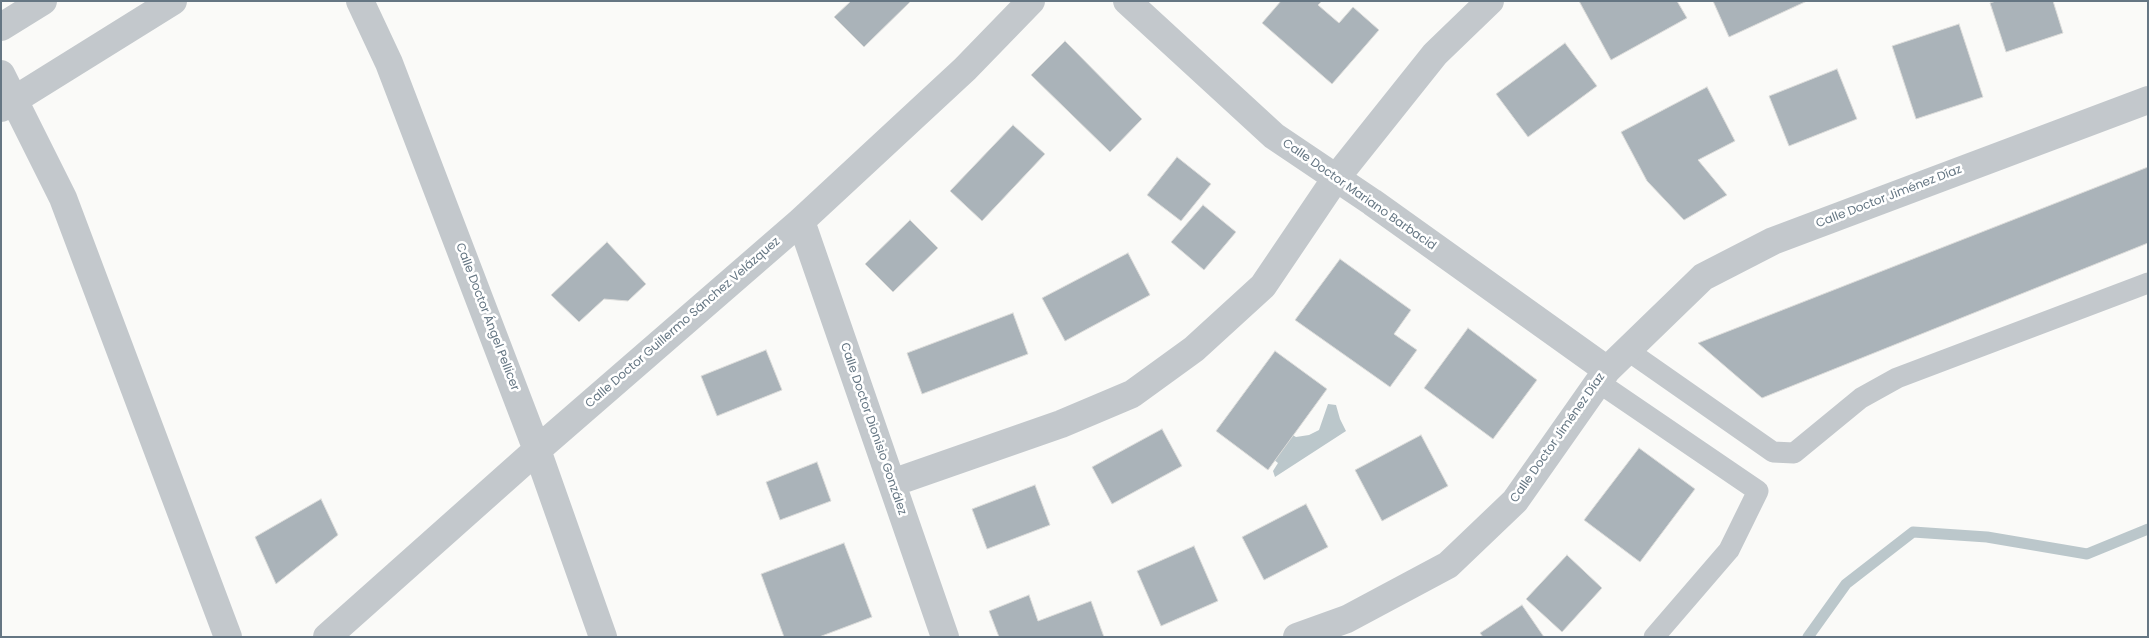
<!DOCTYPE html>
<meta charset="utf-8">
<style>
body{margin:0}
#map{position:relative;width:2149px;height:638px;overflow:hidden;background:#fafaf8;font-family:Poppins,sans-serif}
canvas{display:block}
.frame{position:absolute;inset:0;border:2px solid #657683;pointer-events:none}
</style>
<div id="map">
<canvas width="2149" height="638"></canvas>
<div class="frame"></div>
</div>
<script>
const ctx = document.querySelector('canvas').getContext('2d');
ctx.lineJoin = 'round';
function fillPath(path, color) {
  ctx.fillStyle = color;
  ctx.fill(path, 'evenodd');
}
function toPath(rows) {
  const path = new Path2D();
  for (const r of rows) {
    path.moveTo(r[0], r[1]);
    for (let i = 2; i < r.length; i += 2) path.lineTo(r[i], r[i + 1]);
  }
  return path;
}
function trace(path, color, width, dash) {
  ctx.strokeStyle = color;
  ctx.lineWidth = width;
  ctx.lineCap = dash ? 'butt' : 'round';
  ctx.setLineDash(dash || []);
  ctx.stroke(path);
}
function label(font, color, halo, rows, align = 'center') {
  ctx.font = font + ' Poppins,sans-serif';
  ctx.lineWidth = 5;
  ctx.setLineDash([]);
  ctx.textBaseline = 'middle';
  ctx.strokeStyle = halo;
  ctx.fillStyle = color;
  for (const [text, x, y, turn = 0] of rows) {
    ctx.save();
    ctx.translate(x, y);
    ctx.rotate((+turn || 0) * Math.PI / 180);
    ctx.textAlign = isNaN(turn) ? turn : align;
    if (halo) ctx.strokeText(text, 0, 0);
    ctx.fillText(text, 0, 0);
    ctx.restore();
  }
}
const water = toPath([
 [1328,404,1336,405,1340,419,1346,431,1275,477,1273,471,1278,463,1255,445,1279,427,1296,437,1309,435,1319,430]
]);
const stream = toPath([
 [1808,637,1846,584,1913,532,1987,537,2087,554,2148,529]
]);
const building = toPath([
 [851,1,911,1,864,47,834,17,851,1],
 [1281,1,1322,1,1318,5,1339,23,1353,7,1379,30,1332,84,1262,23,1281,1],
 [1579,1,1677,1,1687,18,1611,60,1579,1],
 [1713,1,1807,1,1729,37,1713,1],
 [1996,1,2053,1,2063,33,2006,52,1990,3,1996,1],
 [1959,24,1983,97,1916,119,1892,46,1959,24],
 [1065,41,1142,119,1110,152,1031,75,1065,41],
 [1565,43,1597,86,1528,137,1496,94,1565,43],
 [1837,69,1857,119,1789,146,1769,96,1837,69],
 [1707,87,1735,141,1698,160,1727,195,1684,220,1647,181,1621,132,1707,87],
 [1013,125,1045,154,982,221,950,191,1013,125],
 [1177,157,1211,184,1181,221,1147,195,1177,157],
 [2148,167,2148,243,1762,398,1698,343,2148,167],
 [1203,205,1236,232,1204,270,1171,242,1203,205],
 [910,220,938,248,893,292,865,264,910,220],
 [607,242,646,284,628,301,604,299,579,322,551,295,607,242],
 [1128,253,1150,295,1065,341,1042,298,1128,253],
 [1340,259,1411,310,1394,334,1417,350,1390,387,1295,320,1340,259],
 [1013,313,1028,354,922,394,907,353,1013,313],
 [1468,328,1537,380,1493,439,1424,388,1468,328],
 [766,350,782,390,717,416,701,376,766,350],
 [1275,351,1327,389,1268,470,1216,431,1275,351],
 [1162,429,1182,466,1112,504,1092,467,1162,429],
 [1421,435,1448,486,1382,521,1355,470,1421,435],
 [1639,448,1695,489,1640,562,1584,520,1639,448],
 [817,462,831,501,780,520,766,482,817,462],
 [1035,485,1050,525,987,549,972,509,1035,485],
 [321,499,338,535,276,584,255,537,321,499],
 [1306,504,1328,547,1264,580,1242,537,1306,504],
 [844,543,872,617,819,637,784,637,761,574,844,543],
 [1194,546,1218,601,1161,626,1137,571,1194,546],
 [1567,555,1602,588,1562,632,1526,599,1567,555],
 [1029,595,1038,621,1091,601,1104,637,999,637,989,611,1029,595],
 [1522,605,1544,637,1483,637,1480,633,1522,605]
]);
const lane = toPath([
 [1627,350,1773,452,1794,453,1861,398,1897,378,2148,283],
 [1598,382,1758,491,1729,550,1654,637]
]);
const street = toPath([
 [360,1,389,63,537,450,603,637],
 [1127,1,1274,136,1372,202,1607,370],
 [1,27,43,1],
 [1,74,63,198,228,637],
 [1,108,173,1],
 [801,221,945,637],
 [892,483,1061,424,1132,394,1194,349,1263,286,1336,178,1435,54,1490,1],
 [327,637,537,450,801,221,965,69,1031,1],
 [1297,637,1347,619,1448,565,1515,501,1607,370,1703,277,1773,241,2148,100]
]);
const streetNames = [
 ["Calle Doctor Mariano Barbacid",1359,195,35],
 ["Calle Doctor Jiménez Díaz",1889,197,-21],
 ["Calle Doctor Ángel Pellicer",487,317,69],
 ["Calle Doctor Guillermo Sánchez Velázquez",683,323,-41],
 ["Calle Doctor Dionisio González",873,429,71],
 ["Calle Doctor Jiménez Díaz",1558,438,-55]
];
fillPath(water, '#bbc7cb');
trace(stream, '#bbc7cb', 11);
fillPath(building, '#aab3b9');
trace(building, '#dcdcda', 1);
trace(lane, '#c3c8cc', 21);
trace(street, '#c3c8cc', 28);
label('12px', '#657683', '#fff', streetNames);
</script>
